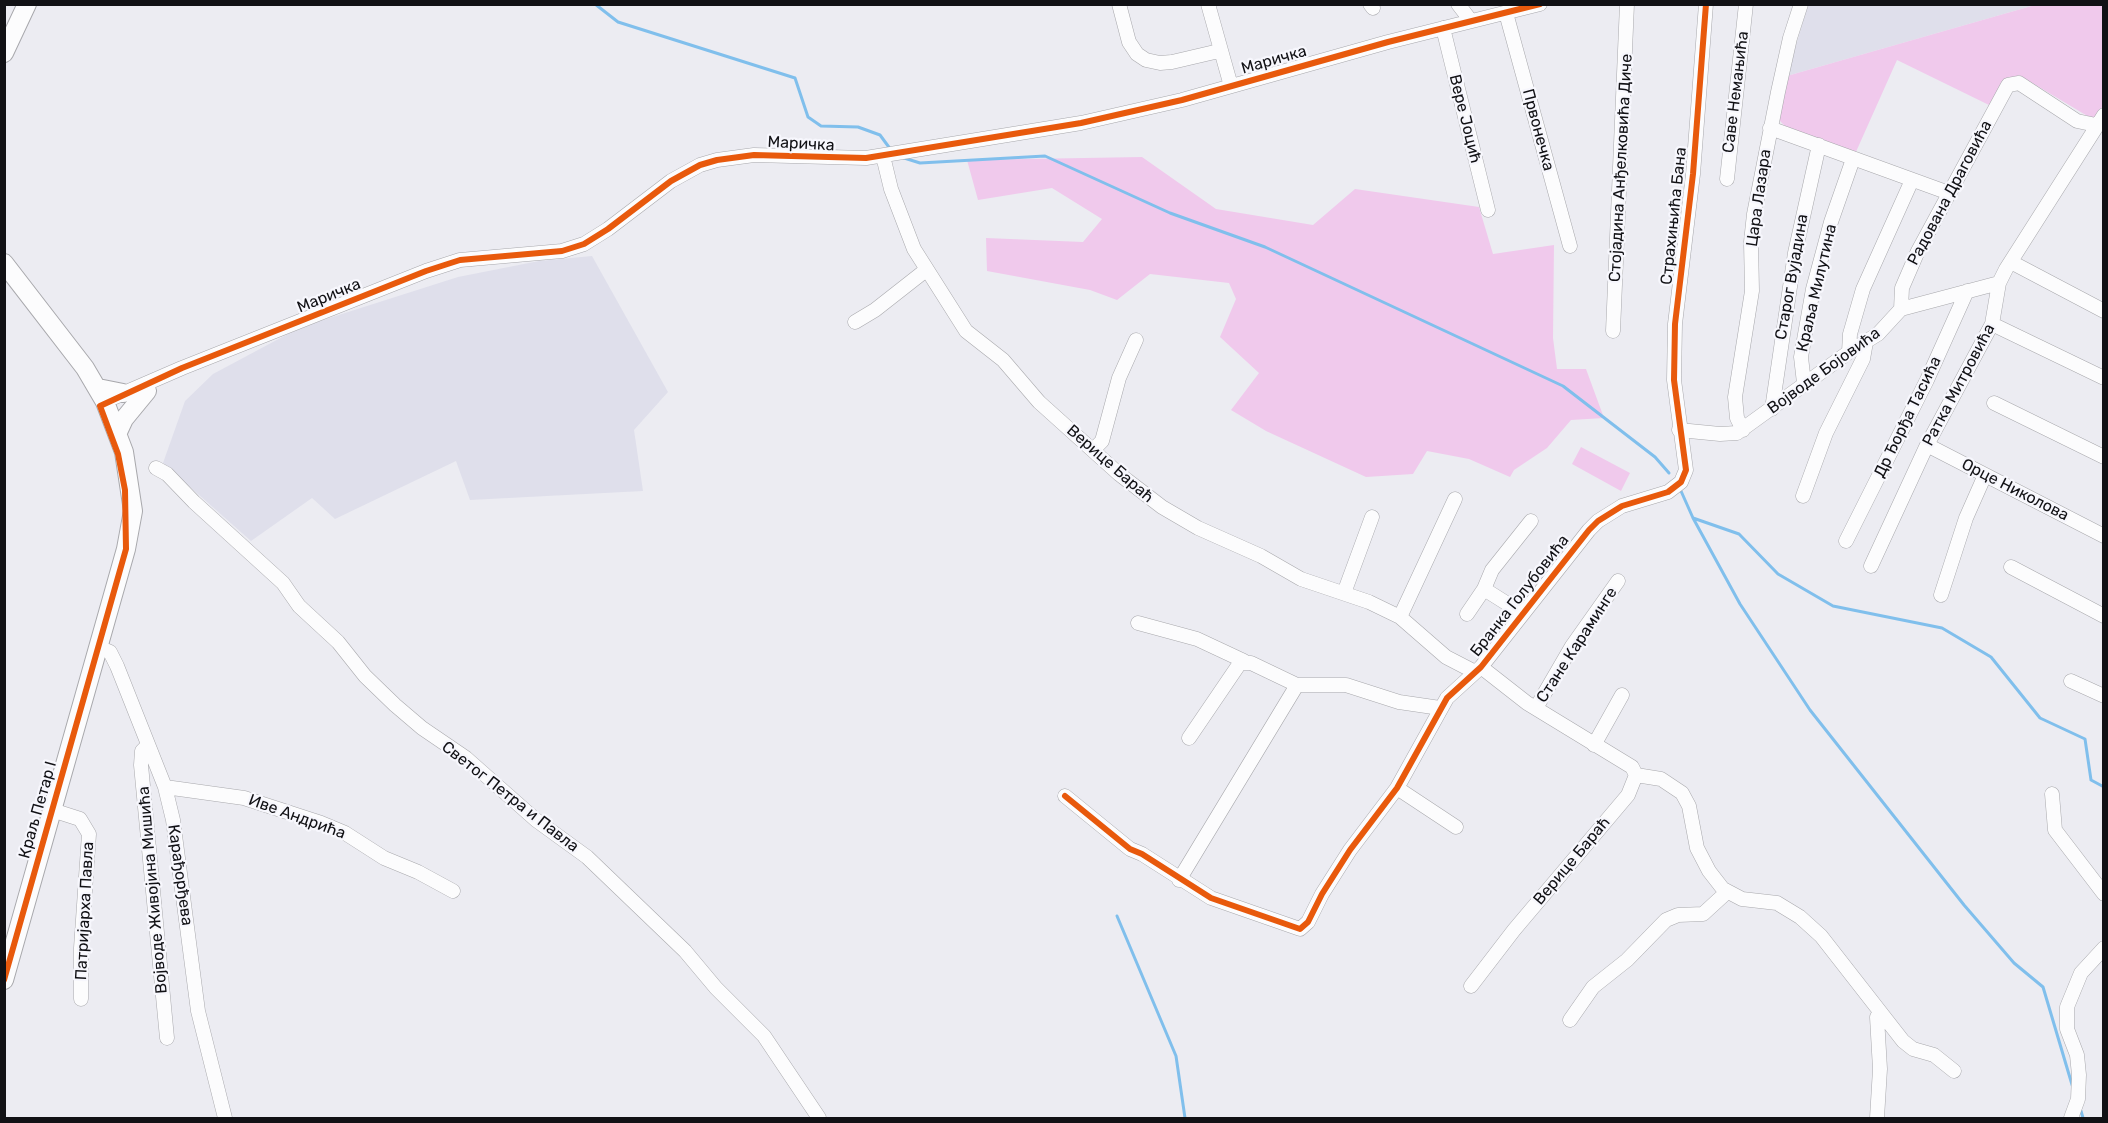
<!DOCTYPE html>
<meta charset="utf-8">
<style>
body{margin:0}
#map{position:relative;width:2108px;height:1123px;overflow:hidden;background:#ececf2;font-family:Rubik,sans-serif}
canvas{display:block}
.frame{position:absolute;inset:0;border:6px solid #111115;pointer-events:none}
</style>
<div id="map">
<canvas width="2108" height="1123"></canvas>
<div class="frame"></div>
</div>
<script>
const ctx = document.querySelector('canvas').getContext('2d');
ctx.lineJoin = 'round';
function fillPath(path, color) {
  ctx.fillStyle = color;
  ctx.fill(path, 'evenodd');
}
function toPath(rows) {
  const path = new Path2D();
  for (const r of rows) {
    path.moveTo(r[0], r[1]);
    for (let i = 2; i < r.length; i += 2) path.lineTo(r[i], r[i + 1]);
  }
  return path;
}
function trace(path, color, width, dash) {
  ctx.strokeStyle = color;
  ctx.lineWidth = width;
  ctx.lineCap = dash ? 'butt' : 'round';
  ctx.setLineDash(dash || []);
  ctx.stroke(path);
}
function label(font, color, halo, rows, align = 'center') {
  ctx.font = font + ' Rubik,sans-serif';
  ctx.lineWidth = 4.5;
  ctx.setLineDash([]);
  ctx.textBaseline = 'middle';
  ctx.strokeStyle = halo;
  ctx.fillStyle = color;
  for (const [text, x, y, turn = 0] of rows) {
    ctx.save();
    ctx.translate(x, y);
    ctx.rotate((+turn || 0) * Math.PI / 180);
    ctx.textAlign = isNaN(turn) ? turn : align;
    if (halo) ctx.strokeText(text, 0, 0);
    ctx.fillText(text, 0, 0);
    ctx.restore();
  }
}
const built = toPath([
 [1808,5,2035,5,1787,76],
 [592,256,668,392,634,430,643,491,470,500,456,461,335,519,312,498,251,541,163,463,185,401,213,374,301,327,458,277,539,261]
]);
const green = toPath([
 [2035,5,2103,5,2103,106,2094,120,2019,75,2002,84,1989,105,1897,60,1855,154,1787,128,1780,121,1779,112,1787,76],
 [1142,157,1216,209,1313,225,1355,189,1479,207,1493,254,1554,245,1553,338,1557,369,1586,369,1604,418,1571,420,1547,448,1514,470,1510,477,1469,459,1427,451,1413,474,1366,477,1266,431,1231,410,1259,373,1220,337,1236,299,1229,283,1150,274,1117,300,1090,290,987,271,986,238,1083,242,1102,219,1052,188,978,200,967,160],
 [1581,447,1630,473,1621,491,1572,464]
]);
const stream = toPath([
 [595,4,618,22,795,78,808,117,821,126,858,127,880,135,891,150],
 [901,157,920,163,1045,156,1170,213,1265,247,1563,386,1655,457,1669,473],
 [1681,491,1693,518,1740,604,1810,710,1964,905,2014,963,2043,987,2073,1088],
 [1693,518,1739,534,1778,574,1833,606,1942,628,1991,657,2040,718,2085,739,2091,780,2104,787],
 [1117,916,1176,1056,1185,1118],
 [2081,1111,2083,1118]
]);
const minor = toPath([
 [1119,4,1129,42,1137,54,1146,60,1160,63,1172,62,1219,51],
 [1208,4,1231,86],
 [1370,4,1373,8],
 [1458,4,1471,21],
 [1506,13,1570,246],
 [1443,28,1488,210],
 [1770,128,1949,193],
 [883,156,891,189,914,249,966,331,1003,360,1039,402,1119,474,1162,507,1198,528,1261,556,1301,579,1369,602,1400,617,1446,657,1475,672],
 [1727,179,1746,4],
 [2011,262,2104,311],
 [1901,309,1902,288,1918,251,2008,85,2019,83,2077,121,2096,125],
 [855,322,875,310,926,270],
 [1992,324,2104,378],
 [1613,331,1627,4],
 [1849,352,1850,334,1863,289,1912,180],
 [1804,383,1801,357,1813,289,1831,222,1853,159],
 [115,397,182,368,426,271,460,260,562,251,584,244,608,229,671,181,700,165,717,160,754,155,866,158,1081,123,1182,100,1388,42,1540,4],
 [1994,403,2104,457],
 [1772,409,1795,253,1819,145],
 [1679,430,1720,434,1737,433,1849,352,1878,334,1901,309,1999,283],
 [1743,430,1737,418,1735,397,1752,291,1751,242,1754,214,1778,92,1790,38,1801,4],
 [1927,445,2104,536],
 [1094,449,1102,441,1119,378,1136,340],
 [156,468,167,474,194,502,283,583,299,606,338,642,365,676,395,705,422,728,466,758,536,820,587,857,685,951,716,988,764,1036,819,1118],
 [1803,496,1826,433,1863,359,1866,342],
 [1846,541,1927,380,1967,291],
 [1871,566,1927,445,1992,324,1999,283,2006,269,2104,115],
 [2011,567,2104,616],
 [1344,593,1372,517],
 [1941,595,1966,518,1985,475],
 [1522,613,1484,589,1492,570,1531,521],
 [1467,614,1484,589],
 [1400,617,1455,499],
 [1138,623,1197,639,1244,661],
 [98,647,110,652,117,666,165,787,173,820,198,1011,225,1118],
 [2071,681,2104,696],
 [1536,708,1572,646,1618,581],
 [1189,738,1240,663,1251,663,1297,685],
 [148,745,142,751,141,765,167,1038],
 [1594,745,1622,695],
 [1636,775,1661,779,1682,793,1689,806,1697,848,1709,871,1723,889,1742,899,1777,903,1800,917,1821,936,1903,1041,1913,1049,1934,1055,1954,1071],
 [165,787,244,798,321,823,345,833,384,858,418,872,453,891],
 [1397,788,1456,827],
 [2052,794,2055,830,2104,894],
 [1065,796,1130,849,1142,854,1211,898,1300,929,1308,922,1322,894,1350,850,1397,788,1447,698,1481,667,1589,530,1598,521,1622,506,1668,492,1681,482,1686,470,1674,380,1675,324,1693,174,1706,4],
 [52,810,80,819,89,834,81,948,81,999],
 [1179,880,1297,685,1346,685,1399,702,1440,708],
 [1471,986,1514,930,1628,795,1636,775,1632,767,1527,703,1481,667],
 [1570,1020,1593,987,1627,960,1666,920,1678,915,1703,914,1727,892],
 [1877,1118,1880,1069,1877,1017,1880,1012],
 [2071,1118,2078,1099,2079,1075,2077,1055,2067,1029,2067,1007,2081,973,2104,948]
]);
const major = toPath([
 [4,53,27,4],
 [4,263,85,368,105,402,124,452,133,511,126,549,4,980],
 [98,388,123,393],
 [118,432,124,419,147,391]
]);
const cycleway = toPath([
 [1065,796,1130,849,1142,854,1211,898,1300,929,1308,922,1322,894,1350,850,1397,788,1447,698,1481,667,1589,530,1598,521,1622,506,1668,492,1681,482,1686,470,1674,380,1675,324,1693,174,1706,4],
 [4,980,126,549,125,490,118,454,100,406,182,368,426,271,460,260,562,251,584,244,608,229,671,181,700,165,717,160,754,155,866,158,1081,123,1182,100,1388,42,1540,4]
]);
const streetNames = [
 ["Маричка",1274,60,-16],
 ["Саве Немањића",1736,92,-83],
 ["Вере Јоцић",1465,119,76],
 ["Првонечка",1538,130,75],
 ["Маричка",801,144,3],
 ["Стојадина Анђелковића Диче",1621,168,-87],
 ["Радована Драговића",1950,193,-62],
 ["Цара Лазара",1759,198,-82],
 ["Страхињића Бана",1674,216,-84],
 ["Старог Вујадина",1792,277,-80],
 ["Краља Милутина",1817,288,-77],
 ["Маричка",329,296,-22],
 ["Војводе Бојовића",1824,371,-36],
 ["Ратка Митровића",1959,385,-62],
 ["Др Ђорђа Тасића",1908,417,-64],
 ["Верице Бараћ",1110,464,41],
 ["Орце Николова",2015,490,27],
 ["Бранка Голубовића",1520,596,-52],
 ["Стане Караминге",1577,645,-57],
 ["Светог Петра и Павла",510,797,38],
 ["Краљ Петар I",38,810,-74],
 ["Иве Андрића",297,817,20],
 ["Верице Бараћ",1572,861,-50],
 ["Карађорђева",180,875,82],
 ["Војводе Живојина Мишића",153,890,-95],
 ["Патријарха Павла",85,911,-87]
];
fillPath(built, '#dfdfeb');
fillPath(green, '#f0c9ec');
trace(stream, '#80bfec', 3);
trace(minor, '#a8a8ac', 15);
trace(major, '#a8a8ac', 20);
trace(minor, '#fcfcfd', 14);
trace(major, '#fcfcfd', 18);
trace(cycleway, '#e8590c', 6);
label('16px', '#111115', '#f7f7fd', streetNames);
</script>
